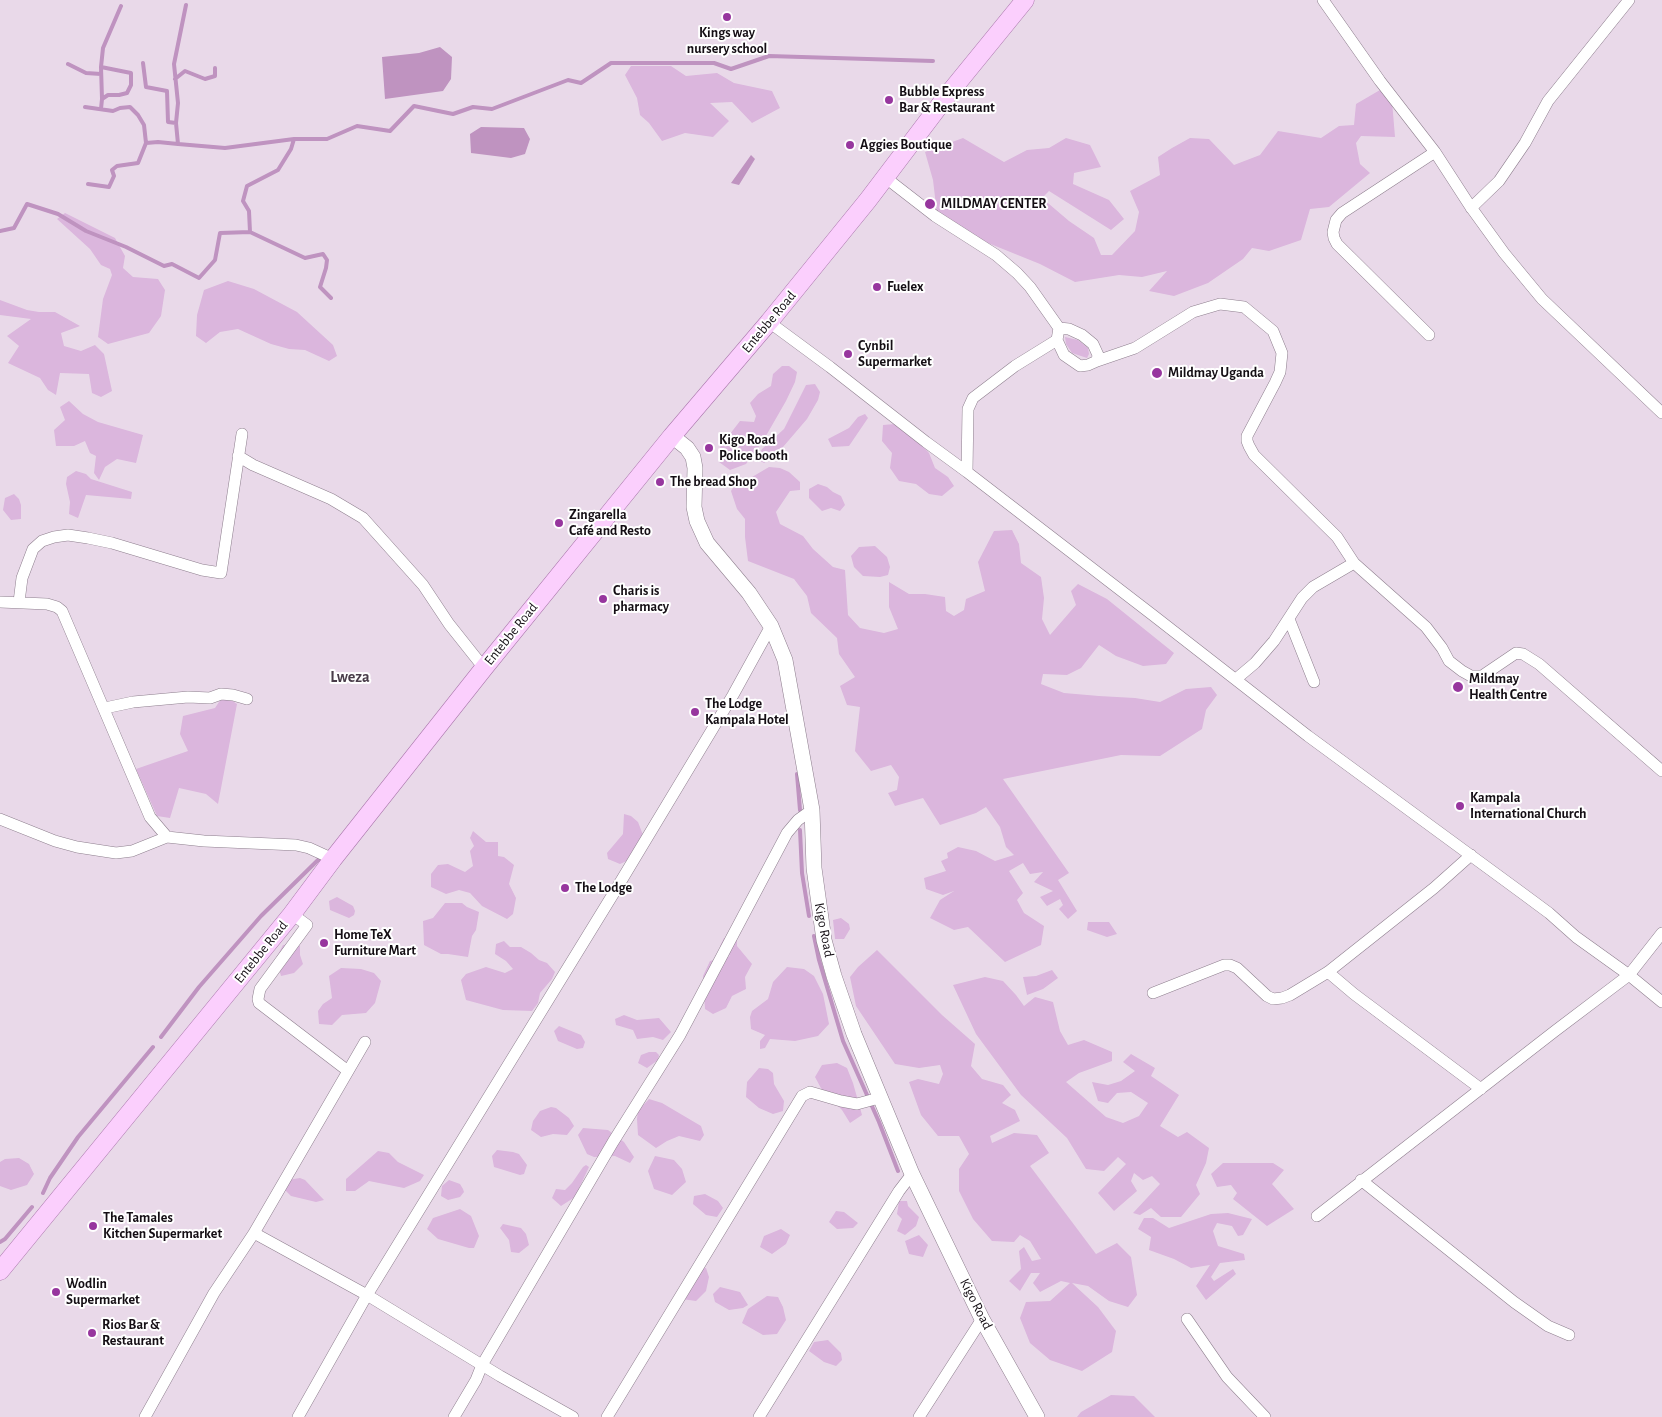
<!DOCTYPE html>
<meta charset="utf-8">
<style>
body{margin:0}
canvas{display:block;background:#e9d9e9}
</style>
<canvas width="1662" height="1417"></canvas>
<script>
const ctx = document.querySelector('canvas').getContext('2d');
ctx.lineJoin = 'round';
function fillPath(path, color) {
  ctx.fillStyle = color;
  ctx.fill(path, 'evenodd');
}
function toPath(rows) {
  const path = new Path2D();
  for (const r of rows) {
    path.moveTo(r[0], r[1]);
    for (let i = 2; i < r.length; i += 2) path.lineTo(r[i], r[i + 1]);
  }
  return path;
}
function trace(path, color, width, dash) {
  ctx.strokeStyle = color;
  ctx.lineWidth = width;
  ctx.lineCap = dash ? 'butt' : 'round';
  ctx.setLineDash(dash || []);
  ctx.stroke(path);
}
function label(font, color, halo, rows, align = 'center') {
  ctx.font = font + ' "Alegreya Sans",sans-serif';
  ctx.lineWidth = 4;
  ctx.setLineDash([]);
  ctx.textBaseline = 'middle';
  ctx.strokeStyle = halo;
  ctx.fillStyle = color;
  for (const [text, x, y, turn = 0] of rows) {
    ctx.save();
    ctx.translate(x, y);
    ctx.rotate((+turn || 0) * Math.PI / 180);
    ctx.textAlign = isNaN(turn) ? turn : align;
    if (halo) ctx.strokeText(text, 0, 0);
    ctx.fillText(text, 0, 0);
    ctx.restore();
  }
}
const green = toPath([
 [631,66,671,66,686,76,717,73,734,83,772,91,780,108,752,123,732,102,710,103,729,121,713,137,685,133,662,141,649,123,640,115,637,98,625,75],
 [1380,90,1392,101,1395,137,1361,136,1356,143,1360,164,1370,173,1329,207,1310,209,1301,240,1269,251,1252,248,1243,259,1208,283,1174,296,1149,291,1167,271,1142,277,1119,275,1075,282,1040,264,988,243,937,214,933,180,925,152,963,138,1004,162,1027,150,1049,148,1066,138,1090,145,1101,167,1074,173,1073,184,1109,200,1124,219,1111,230,1049,191,1042,198,1069,221,1094,238,1101,255,1112,255,1135,231,1139,212,1130,191,1160,175,1158,157,1172,148,1190,138,1209,139,1234,165,1260,155,1278,131,1321,138,1339,126,1354,125,1356,104],
 [65,213,115,238,125,256,123,268,133,277,158,279,165,290,161,316,149,333,108,344,98,337,103,299,112,275,110,269,101,265,90,249,57,219],
 [228,281,254,289,297,312,333,345,337,356,329,361,305,350,289,349,271,344,238,329,220,332,206,343,196,336,197,315,204,290],
 [0,300,27,310,39,312,55,312,80,326,61,333,64,346,81,351,95,345,104,354,112,391,101,397,92,393,89,374,60,373,56,395,48,390,40,378,8,363,19,346,7,336,31,319,0,315],
 [1065,337,1078,340,1088,348,1089,354,1087,358,1072,353,1066,344],
 [782,366,789,366,797,372,795,382,786,401,763,441,746,464,730,470,719,462,720,447,740,421,754,422,756,416,750,403,758,394,771,386,773,374],
 [815,384,820,392,818,400,807,419,777,454,764,463,757,459,762,449,784,429,806,385],
 [69,401,83,414,98,422,143,435,136,463,117,459,105,467,99,480,94,473,96,456,90,453,85,441,74,446,56,446,54,430,65,420,60,407],
 [865,414,868,418,849,446,832,447,828,439,849,428,858,417],
 [895,424,918,441,929,453,935,468,948,477,954,486,942,496,929,494,916,484,899,481,890,468,892,453,882,441,883,425],
 [769,467,780,468,789,472,800,482,800,490,790,491,776,512,780,524,803,536,813,549,833,567,845,570,848,615,860,628,884,633,898,629,889,607,889,582,909,594,925,594,945,597,946,611,954,616,964,610,966,599,985,591,978,562,994,531,1012,530,1019,544,1021,563,1041,577,1044,598,1042,619,1050,635,1076,605,1071,591,1078,584,1107,599,1174,653,1166,664,1143,666,1116,656,1099,645,1081,668,1067,675,1043,674,1041,684,1064,693,1099,696,1135,698,1160,702,1186,689,1211,687,1217,695,1206,710,1202,729,1160,756,1121,755,1003,779,1069,873,1058,880,1077,911,1068,919,1059,909,1063,905,1060,899,1047,906,1040,897,1053,891,1034,882,1043,872,1030,874,1023,863,1009,871,1023,893,1017,900,1024,913,1044,926,1041,945,1005,962,968,927,954,930,930,918,940,900,954,891,943,895,926,889,924,878,946,871,941,861,948,858,947,853,958,847,976,851,995,861,1014,855,1006,847,1000,827,986,807,976,813,940,825,923,798,895,806,888,793,897,790,899,777,891,765,871,771,855,751,860,707,847,705,840,686,855,677,839,654,837,638,811,613,807,596,794,579,748,561,745,537,745,519,737,509,731,491,736,483,747,480],
 [76,471,86,474,91,479,132,492,131,499,86,495,78,518,69,514,70,502,66,484,67,477],
 [818,484,827,487,833,492,841,496,845,505,840,511,831,508,822,511,809,498,809,489],
 [14,494,19,499,21,505,21,519,11,520,3,510,5,498],
 [875,546,887,557,890,567,888,575,880,577,863,576,854,567,851,556,859,547],
 [221,699,231,700,237,704,218,804,206,794,179,788,170,818,157,816,136,769,188,751,180,734,183,716,215,708],
 [624,814,631,816,638,822,643,835,629,860,620,864,608,859,607,853,623,834],
 [473,831,486,842,498,842,498,856,504,857,514,865,509,884,516,898,513,914,507,919,482,906,470,893,459,890,446,894,431,887,431,874,438,865,448,864,465,872,473,866,470,851,474,846,470,838],
 [337,897,353,906,355,911,354,915,349,918,330,910,329,901],
 [445,903,462,903,467,907,479,912,476,930,472,936,468,957,448,954,441,954,424,945,423,921,433,918],
 [841,918,849,924,850,929,844,939,835,939,833,920],
 [1088,922,1109,922,1117,934,1107,937,1087,930],
 [724,938,737,939,737,946,752,964,745,977,746,989,732,996,726,1008,713,1014,705,1009,703,976,710,961,730,956,720,946],
 [504,941,510,947,521,947,531,953,539,960,547,963,555,972,552,979,540,993,538,1003,532,1011,503,1010,466,1000,461,980,466,974,486,967,505,973,513,969,506,961,495,954,496,944],
 [298,944,300,946,300,955,303,964,294,973,281,976,276,958,283,945],
 [877,950,942,1015,975,1044,971,1066,982,1079,1003,1085,1011,1095,1002,1103,1015,1110,1020,1121,990,1136,992,1143,1014,1133,1037,1135,1049,1153,1030,1166,1096,1254,1117,1243,1131,1257,1137,1295,1128,1307,1109,1301,1088,1286,1072,1283,1098,1307,1116,1331,1112,1352,1082,1371,1050,1360,1030,1343,1020,1318,1026,1302,1050,1301,1070,1283,1061,1281,1040,1292,1033,1283,1040,1273,1031,1273,1020,1291,1009,1281,1021,1269,1019,1251,1024,1247,1032,1261,1041,1259,1030,1241,1020,1235,1014,1242,992,1241,973,1219,959,1191,959,1169,969,1154,959,1136,938,1136,921,1115,909,1082,918,1079,939,1084,943,1074,940,1065,919,1068,895,1064,856,1006,850,977,858,967],
 [787,967,804,969,814,976,823,994,829,1024,818,1036,795,1041,770,1039,765,1048,760,1049,760,1041,765,1035,751,1029,750,1017,752,1011,768,999,773,982],
 [341,968,361,969,374,973,381,981,375,1003,366,1013,342,1015,332,1025,319,1024,318,1011,323,1004,332,998,329,976],
 [1052,970,1058,978,1043,989,1027,995,1023,977,1036,976],
 [985,977,1003,981,1016,995,1024,1006,1035,997,1053,1002,1060,1031,1068,1045,1084,1040,1112,1052,1112,1061,1079,1073,1066,1082,1106,1117,1123,1123,1139,1116,1148,1103,1131,1092,1117,1093,1108,1103,1098,1101,1092,1082,1108,1085,1121,1081,1135,1071,1123,1062,1131,1054,1155,1068,1151,1076,1179,1095,1160,1126,1178,1137,1187,1132,1209,1148,1206,1163,1196,1185,1200,1194,1181,1217,1161,1217,1151,1208,1140,1215,1133,1213,1160,1184,1152,1176,1143,1180,1134,1173,1131,1181,1137,1191,1114,1211,1098,1193,1126,1164,1118,1157,1104,1171,1086,1169,1067,1138,1021,1095,976,1034,953,985],
 [624,1015,637,1020,659,1018,671,1032,663,1040,653,1037,637,1039,633,1030,616,1025,615,1019],
 [559,1026,581,1035,585,1042,583,1048,577,1049,558,1041,554,1031],
 [649,1052,656,1052,659,1055,658,1060,647,1068,638,1063,641,1055],
 [837,1063,847,1068,853,1083,862,1115,850,1123,842,1110,822,1090,815,1077,822,1065],
 [759,1068,768,1069,773,1073,774,1084,784,1101,783,1111,773,1114,759,1108,746,1097,747,1082],
 [649,1099,662,1103,701,1126,704,1135,700,1141,679,1136,667,1141,656,1148,638,1135,637,1119,638,1111],
 [551,1107,556,1108,569,1118,574,1126,567,1135,553,1134,541,1137,531,1130,533,1121,540,1111],
 [583,1128,608,1130,624,1142,634,1157,630,1163,615,1156,594,1157,587,1154,578,1135],
 [497,1150,513,1152,519,1154,527,1165,524,1174,520,1175,494,1167,492,1156],
 [378,1151,389,1153,398,1162,424,1175,420,1181,404,1188,369,1181,355,1191,346,1191,346,1179],
 [655,1156,674,1160,682,1169,686,1182,672,1195,654,1189,648,1171],
 [19,1158,29,1164,34,1174,27,1185,11,1190,0,1186,0,1162,5,1159],
 [1223,1163,1273,1163,1284,1170,1272,1184,1294,1209,1267,1226,1233,1199,1237,1193,1231,1185,1217,1187,1211,1174],
 [586,1165,589,1167,575,1197,561,1206,552,1198,556,1189,565,1190,572,1183,583,1167],
 [300,1178,305,1180,324,1200,316,1202,291,1196,285,1190,287,1180],
 [449,1180,460,1184,463,1189,464,1192,460,1197,448,1200,441,1196,442,1186],
 [705,1194,718,1201,723,1208,717,1217,706,1215,693,1204,694,1196],
 [899,1201,907,1201,908,1206,919,1217,916,1226,905,1235,897,1231,902,1219,897,1214],
 [460,1209,471,1216,479,1236,474,1248,469,1248,438,1239,427,1229,433,1218],
 [836,1211,844,1212,858,1223,853,1228,837,1229,829,1222],
 [1228,1213,1252,1219,1243,1235,1238,1236,1232,1226,1217,1223,1213,1231,1218,1246,1244,1254,1245,1260,1220,1263,1211,1277,1214,1281,1233,1269,1236,1274,1206,1300,1196,1286,1210,1265,1191,1268,1174,1259,1149,1250,1151,1237,1138,1229,1144,1218,1153,1218,1169,1228,1211,1214],
 [503,1224,521,1228,526,1234,529,1245,519,1253,511,1252,509,1240,500,1228],
 [781,1229,790,1235,786,1244,772,1254,760,1247,764,1236],
 [919,1235,928,1245,923,1257,909,1254,905,1241],
 [693,1267,706,1268,709,1277,706,1291,696,1301,682,1299],
 [720,1287,740,1292,748,1305,743,1308,729,1310,715,1302,713,1294],
 [767,1296,778,1297,783,1307,786,1320,777,1334,763,1335,742,1323,748,1309],
 [828,1340,841,1353,842,1360,836,1366,824,1362,809,1351,814,1342],
 [1111,1395,1134,1396,1155,1417,1077,1417,1081,1412]
]);
const water = toPath([
 [440,47,452,57,451,79,443,91,385,99,382,57,419,53],
 [481,127,524,128,530,139,525,154,511,158,471,153,470,134],
 [751,155,755,159,739,185,731,183]
]);
const stream = toPath([
 [186,5,174,64,178,103,176,123,178,144,225,148,294,139],
 [143,63,146,87,167,91,168,122,176,123],
 [68,64,86,73,101,74],
 [101,67,131,73,131,85,127,93,119,95,108,95,102,99,101,109],
 [175,79,185,71,205,79,215,76,215,68],
 [102,99,101,67,103,48,121,6],
 [85,107,113,111,120,108,130,107,138,115,144,125,146,143,158,142,178,144],
 [88,184,109,187,114,176,112,170,117,166,138,163,146,143],
 [0,231,14,228,27,204,58,214,86,231,126,247,164,266,172,264,199,278,215,260,220,233,250,232,249,211,243,201,247,186,278,170,291,149,294,139,327,139,357,126,390,131,414,106,453,114,473,107,492,109,568,80,581,83,611,63,714,63,731,69,769,56,933,61],
 [250,232,305,258,323,254,327,260,326,268,320,287,331,298],
 [797,774,800,810],
 [800,830,802,873,809,916],
 [814,936,819,960,843,1041,879,1122,898,1171],
 [161,1037,199,987,261,916,319,859],
 [43,1193,50,1178,78,1137,153,1047],
 [0,1242,5,1239,32,1207]
]);
const street = toPath([
 [1323,0,1380,81,1435,152,1470,206,1504,253,1542,299,1662,413],
 [886,178,935,216,996,255,1017,273,1030,287,1059,328,1057,340,1064,355,1080,366,1088,365,1097,361,1098,355,1093,344,1082,335,1069,329,1059,328],
 [1471,208,1499,181,1525,143,1548,101,1629,0],
 [769,322,830,367,926,442,967,472,1154,616,1308,736,1522,893,1549,913,1576,937,1629,975,1662,1002],
 [1429,335,1337,244,1334,238,1333,232,1336,220,1342,213,1435,152],
 [1097,361,1135,348,1193,312,1220,304,1244,307,1273,331,1282,353,1280,372,1275,383,1247,436,1247,441,1249,446,1254,455,1337,537,1354,563],
 [238,456,253,465,331,499,363,518,423,585,449,624,484,668],
 [967,472,968,409,973,398,1015,366,1057,340],
 [0,602,47,604,57,607,62,611,150,817,167,837],
 [19,602,22,578,33,549,42,541,54,537,68,535,88,538,112,543,202,570,221,573,242,434],
 [1289,619,1314,682],
 [1236,679,1255,663,1274,641,1302,598,1313,587,1354,563,1426,627,1442,648,1449,661,1462,671,1471,676,1482,676,1516,653,1523,654,1539,664,1662,771],
 [105,708,133,702,188,697,210,698,221,694,233,695,247,699],
 [0,819,55,841,77,847,116,853,132,851,167,837,204,841,296,845,309,848,333,859],
 [292,914,307,925,260,989,258,999,259,1003,348,1071],
 [1328,972,1354,994,1481,1089],
 [1153,993,1224,965,1230,965,1237,968,1267,996,1273,999,1282,998,1290,995,1328,972,1434,888,1471,855],
 [1361,1180,1514,1302,1548,1326,1569,1335],
 [1317,1216,1555,1031,1629,975,1662,933],
 [254,1233,367,1295,500,1376,573,1417],
 [1187,1319,1227,1377,1265,1417],
 [145,1417,214,1293,254,1233,365,1042],
 [298,1417,367,1295,615,891,733,695,771,626],
 [454,1417,476,1380,482,1365,613,1142,680,1035,787,833,798,820,812,810],
 [607,1417,802,1096,810,1092,841,1101,857,1104,879,1098],
 [759,1417,899,1191,912,1174],
 [919,1417,982,1319]
]);
const secondary = toPath([
 [672,436,687,448,693,457,695,468,694,507,697,521,707,543,749,593,771,626,785,660,812,810,814,868,824,940,834,976,854,1034,912,1174,982,1319,1037,1417]
]);
const primary = toPath([
 [0,1271,292,914,333,859,484,668,672,436,769,322,868,200,946,97,1025,0]
]);
const markers = [
 [727,17,5,"#97369e"],
 [889,100,5,"#97369e"],
 [850,145,5,"#97369e"],
 [930,204,6,"#97369e"],
 [877,287,5,"#97369e"],
 [848,354,5,"#97369e"],
 [1157,373,6,"#97369e"],
 [709,448,5,"#97369e"],
 [660,482,5,"#97369e"],
 [559,523,5,"#97369e"],
 [603,599,5,"#97369e"],
 [1458,687,6,"#97369e"],
 [695,712,5,"#97369e"],
 [1460,806,5,"#97369e"],
 [565,888,5,"#97369e"],
 [324,943,5,"#97369e"],
 [93,1226,5,"#97369e"],
 [56,1292,5,"#97369e"],
 [92,1333,5,"#97369e"]
];
const poiNames = [
 ["Kings way",727,33,"center"],
 ["nursery school",727,49,"center"],
 ["Bubble Express",899,92],
 ["Bar & Restaurant",899,108],
 ["Aggies Boutique",860,145],
 ["MILDMAY CENTER",941,204],
 ["Fuelex",887,287],
 ["Cynbil",858,346],
 ["Supermarket",858,362],
 ["Mildmay Uganda",1168,373],
 ["Kigo Road",719,440],
 ["Police booth",719,456],
 ["The bread Shop",670,482],
 ["Zingarella",569,515],
 ["Café and Resto",569,531],
 ["Charis is",613,591],
 ["pharmacy",613,607],
 ["Mildmay",1469,679],
 ["Health Centre",1469,695],
 ["The Lodge",705,704],
 ["Kampala Hotel",705,720],
 ["Kampala",1470,798],
 ["International Church",1470,814],
 ["The Lodge",575,888],
 ["Home TeX",334,935],
 ["Furniture Mart",334,951],
 ["The Tamales",103,1218],
 ["Kitchen Supermarket",103,1234],
 ["Wodlin",66,1284],
 ["Supermarket",66,1300],
 ["Rios Bar &",102,1325],
 ["Restaurant",102,1341]
];
const streetNames = [
 ["Entebbe Road",769,322,-50],
 ["Entebbe Road",511,634,-51],
 ["Kigo Road",824,930,79],
 ["Entebbe Road",261,952,-51],
 ["Kigo Road",976,1304,63]
];
const quarterNames = [
 ["Lweza",350,677]
];
fillPath(green, '#dbb6dd');
fillPath(water, '#bf93c0');
trace(stream, '#bf93c0', 4);
trace(street, '#8e7f8e', 12);
trace(secondary, '#8e7f8e', 16);
trace(primary, '#a977ab', 19);
trace(street, '#fff', 11);
trace(secondary, '#fff', 15);
trace(primary, '#fbcffd', 18);
for (const [x, y, r, color] of markers) {
  const dot = new Path2D();
  dot.arc(x, y, r, 0, 2 * Math.PI);
  ctx.fillStyle = color;
  ctx.fill(dot);
  trace(dot, '#fff', 2);
}
label('bold 14px', '#140e14', '#fff', poiNames, 'left');
label('14px', '#140e14', '#fff', streetNames);
label('bold 16px', '#4a3d4a', '#fff', quarterNames);
</script>
